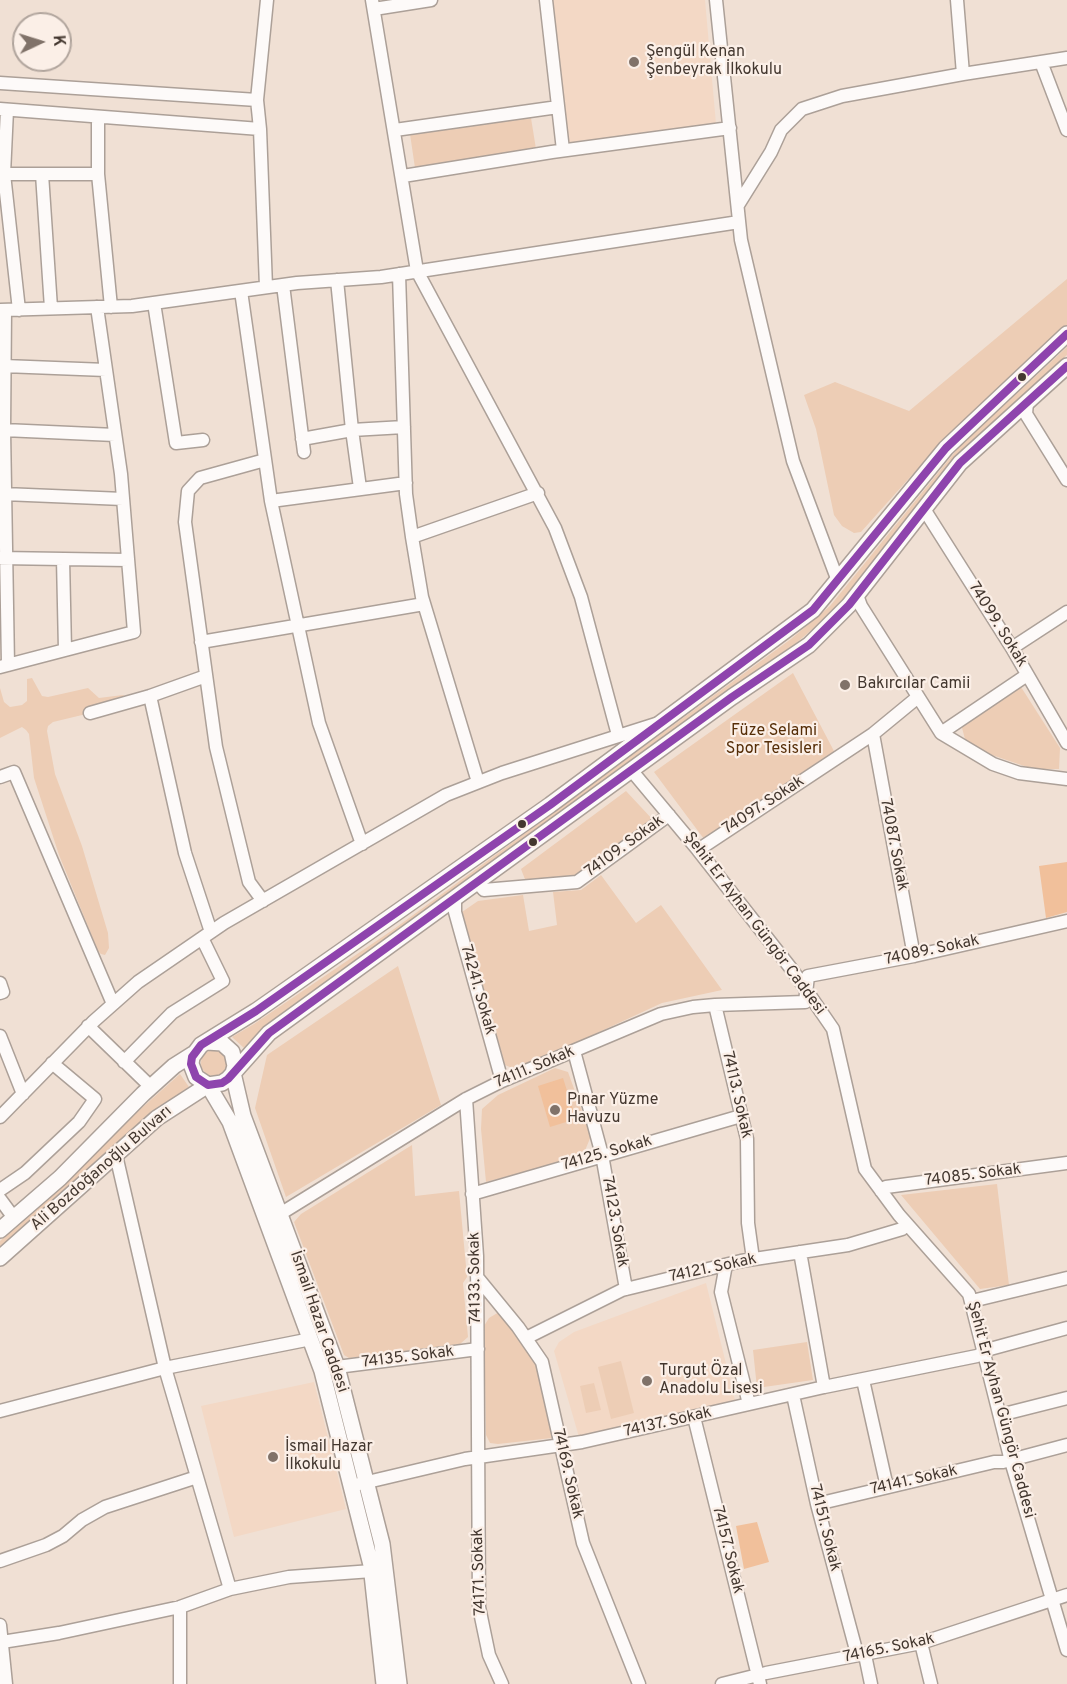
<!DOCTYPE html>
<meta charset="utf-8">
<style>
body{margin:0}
#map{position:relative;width:1067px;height:1684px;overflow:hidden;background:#f0e0d4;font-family:Overpass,sans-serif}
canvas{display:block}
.north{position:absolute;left:12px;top:12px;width:60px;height:60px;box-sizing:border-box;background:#fbefe7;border:2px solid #b1a59d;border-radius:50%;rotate:86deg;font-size:16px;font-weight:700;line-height:24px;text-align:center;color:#43372f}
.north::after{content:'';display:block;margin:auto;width:21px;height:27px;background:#807269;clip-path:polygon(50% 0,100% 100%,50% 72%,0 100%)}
</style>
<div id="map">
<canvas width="1067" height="1684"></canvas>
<div class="north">K</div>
</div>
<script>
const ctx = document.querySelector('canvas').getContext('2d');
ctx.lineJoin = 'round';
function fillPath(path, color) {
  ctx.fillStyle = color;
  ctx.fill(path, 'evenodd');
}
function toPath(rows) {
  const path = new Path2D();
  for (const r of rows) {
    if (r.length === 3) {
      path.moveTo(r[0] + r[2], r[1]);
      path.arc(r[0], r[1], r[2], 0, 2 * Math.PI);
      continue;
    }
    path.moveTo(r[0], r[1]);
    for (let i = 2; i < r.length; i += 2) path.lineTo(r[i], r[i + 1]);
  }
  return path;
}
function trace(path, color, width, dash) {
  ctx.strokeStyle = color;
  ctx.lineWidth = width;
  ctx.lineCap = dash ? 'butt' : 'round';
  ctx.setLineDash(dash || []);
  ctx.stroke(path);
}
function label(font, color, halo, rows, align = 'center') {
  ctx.font = font + ' Overpass,sans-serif';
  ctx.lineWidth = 4.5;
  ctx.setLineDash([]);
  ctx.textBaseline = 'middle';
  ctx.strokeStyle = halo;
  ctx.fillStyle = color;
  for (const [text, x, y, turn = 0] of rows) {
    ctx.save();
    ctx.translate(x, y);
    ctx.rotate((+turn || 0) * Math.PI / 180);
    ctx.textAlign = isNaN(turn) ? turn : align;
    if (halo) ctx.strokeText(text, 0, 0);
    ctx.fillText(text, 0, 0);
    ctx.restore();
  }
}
const built = toPath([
 [551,0,705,0,716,124,567,146],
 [706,1283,736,1404,579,1437,554,1351,559,1342,574,1332],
 [314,1382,346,1509,234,1537,201,1406]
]);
const green = toPath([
 [531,118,536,149,415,168,410,134],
 [1067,279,1067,325,992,393,912,475,861,532,854,533,842,526,834,515,816,429,804,395,835,382,909,411],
 [1067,347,1067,355,963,452,835,610,795,644,612,774,260,1031,244,1048,232,1037,254,1024,394,929,791,639,830,606,959,447],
 [793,673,835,753,704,839,654,772],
 [32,678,42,696,48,697,88,688,99,698,123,695,132,703,53,722,48,726,47,731,55,774,82,846,108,933,109,948,105,955,101,954,98,951,59,855,34,778,29,734,26,730,22,727,0,738,0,688,4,702,10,707,22,705,27,701,27,679],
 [1021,687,1060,748,1059,769,1033,769,989,754,966,743,961,724],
 [626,791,654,821,575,880,526,882,521,869],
 [601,875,636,923,661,905,722,990,662,1003,517,1070,505,1065,462,912,478,901,523,895,529,931,557,925,553,892,581,890],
 [398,966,441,1105,286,1197,255,1108,267,1055],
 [214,1063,13],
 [555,1068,568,1072,591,1136,584,1153,547,1166,486,1182,481,1129,482,1109,498,1095],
 [180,1074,189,1087,163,1105,0,1248,0,1241,80,1169,109,1137],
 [412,1145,415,1196,459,1191,467,1277,463,1283,468,1337,460,1344,349,1358,344,1355,294,1222,301,1214],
 [997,1184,1009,1285,980,1289,901,1195],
 [499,1312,536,1365,552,1438,498,1444,490,1443,486,1435,484,1326,489,1318],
 [807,1342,813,1380,757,1388,753,1350],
 [621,1361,634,1413,611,1419,598,1367],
 [594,1383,601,1410,586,1413,580,1386]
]);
const water = toPath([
 [1067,862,1067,912,1046,918,1039,866],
 [563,1078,576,1119,550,1127,538,1086],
 [757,1522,769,1562,744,1569,736,1526]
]);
const minor = toPath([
 [372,0,417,271,555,528,581,597,618,735],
 [546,0,563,150],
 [716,0,741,240,793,461,838,581],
 [957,0,963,74],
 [374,9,431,0],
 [1041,62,1067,130],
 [0,83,257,100],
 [0,109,260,129,266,287],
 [7,110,4,174,19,310],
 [98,117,98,174,111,307],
 [260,129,257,100,267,0],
 [395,130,558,107],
 [4,174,98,174],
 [42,174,51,308],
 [403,176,552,152,730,128],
 [738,205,771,152,781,130,802,109,842,96,963,74,1067,58],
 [399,274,406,494,412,537,422,597,478,782],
 [337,280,352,430,360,488],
 [283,285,304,452],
 [241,291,271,501,319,723,362,844],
 [154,303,176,443,203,440],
 [0,310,132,306,297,283,381,277,739,222],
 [5,310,4,430,8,665],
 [4,366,106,370],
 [1027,402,1026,414,1067,480],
 [4,430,115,435],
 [302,439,352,430,404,427],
 [4,494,123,499],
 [271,501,406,483],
 [924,509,1012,648,1067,743],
 [412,537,538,493],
 [0,558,128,560],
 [63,559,65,650],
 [857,595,861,606,941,733,993,764,1019,773,1067,779],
 [201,642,424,604],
 [1012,648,1067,612],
 [0,667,134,632,121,474,97,307],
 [150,696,185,853,211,932],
 [90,713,150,696,206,676],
 [941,733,1027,675],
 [873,734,914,956],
 [632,771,698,850,793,971,833,1029,865,1169,899,1215,969,1294,1011,1461,1067,1650],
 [0,777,14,772,113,1004],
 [698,850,873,734,918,697],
 [477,882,484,890,577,882,669,815],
 [455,898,455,912,502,1081],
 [263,901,249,882,216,747,185,522,188,491,200,478,265,460],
 [0,983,3,992,0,993],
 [715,1005,747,1139,748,1223,753,1259],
 [88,1026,151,1087],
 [0,1036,23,1094],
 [574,1051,602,1155,626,1289],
 [124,1062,172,1013,223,981,202,938],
 [466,1099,477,1256,479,1607,489,1655,502,1684],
 [0,1117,94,1021,138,982,224,923,446,795,502,773,656,724],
 [116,1155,165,1368,230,1589],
 [0,1190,25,1173,79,1122,95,1099,52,1063],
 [881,1191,886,1187,1067,1163],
 [472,1194,741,1116],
 [0,1199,14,1218],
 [280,1214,466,1099,502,1081,661,1014,693,1007,715,1005,805,1002,808,976,914,956,1067,921],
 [800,1252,824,1387],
 [724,1265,725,1270,721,1292,749,1404],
 [477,1277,518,1327,542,1362,583,1543,639,1684],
 [972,1301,1067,1278],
 [526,1338,622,1290,741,1261,848,1245,902,1229,907,1224],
 [337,1367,478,1349],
 [863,1380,887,1487],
 [793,1395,817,1504,856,1650,865,1655,871,1684],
 [0,1411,165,1368,311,1339],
 [1000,1415,1067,1398],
 [694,1417,760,1684],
 [359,1484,465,1459,582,1442,824,1387,977,1356,990,1349,1067,1328],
 [817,1504,994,1462,1003,1462,1067,1445],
 [0,1561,46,1545,63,1536,82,1520,105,1507,197,1477],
 [180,1607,180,1684],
 [0,1625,6,1684],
 [2,1642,59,1633,180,1607,230,1589,289,1577,372,1571],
 [921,1643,931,1684],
 [722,1684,766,1673,921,1643,1067,1595]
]);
const major = toPath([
 [1067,334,946,448,813,610,550,805,256,1011,201,1045,192,1057,191,1064,196,1077,208,1085,222,1083,228,1079,269,1033,732,697,809,645,849,605,960,463,1067,366],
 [207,1042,222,1043,232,1052,235,1066,233,1073,243,1116,337,1367,382,1544,399,1684],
 [208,1085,230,1122,322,1371,371,1565,384,1684],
 [0,1230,60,1178,143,1094,174,1066,193,1054],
 [0,1258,157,1118,208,1085]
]);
const bus1 = toPath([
 [1067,334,946,448,813,610,550,805,256,1011,201,1045,192,1057,191,1064,196,1077,208,1085,222,1083,228,1079,269,1033,732,697,809,645,849,605,960,463,1067,366]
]);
const markers = [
 [634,62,6,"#807269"],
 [1022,377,5,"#43372f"],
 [845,685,6,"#807269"],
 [522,824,5,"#43372f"],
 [533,842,5,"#43372f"],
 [555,1110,6,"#807269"],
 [647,1381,6,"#807269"],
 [273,1457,6,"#807269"]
];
const poiNames = [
 ["Şengül Kenan",646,53],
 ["Şenbeyrak İlkokulu",646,71],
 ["Bakırcılar Camii",857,685],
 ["Pınar Yüzme",567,1101],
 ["Havuzu",567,1119],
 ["Turgut Özal",659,1372],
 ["Anadolu Lisesi",659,1390],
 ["İsmail Hazar",285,1448],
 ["İlkokulu",285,1466]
];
const streetNames = [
 ["74099. Sokak",997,625,58],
 ["74097. Sokak",764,806,-33],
 ["74087. Sokak",893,845,79],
 ["74109. Sokak",625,847,-36],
 ["Şehit Er Ayhan Güngör Caddesi",754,924,53],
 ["74089. Sokak",932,951,-12],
 ["74241. Sokak",477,990,74],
 ["74111. Sokak",535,1068,-23],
 ["74113. Sokak",736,1095,77],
 ["74125. Sokak",607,1154,-16],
 ["Ali Bozdoğanoğlu Bulvarı",102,1169,-41],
 ["74085. Sokak",973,1176,-7],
 ["74123. Sokak",614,1222,80],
 ["74121. Sokak",713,1269,-12],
 ["74133. Sokak",476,1278,-91],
 ["İsmail Hazar Caddesi",318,1322,71],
 ["74135. Sokak",408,1358,-7],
 ["Şehit Er Ayhan Güngör Caddesi",1000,1410,75],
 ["74137. Sokak",668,1423,-13],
 ["74169. Sokak",567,1474,77],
 ["74141. Sokak",914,1481,-13],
 ["74151. Sokak",824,1528,76],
 ["74157. Sokak",727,1550,76],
 ["74171. Sokak",480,1572,-92],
 ["74165. Sokak",889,1649,-12]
];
const parkNames = [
 ["Füze Selami",774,732],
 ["Spor Tesisleri",774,750]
];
fillPath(built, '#f3d8c5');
fillPath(green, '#edcdb5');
fillPath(water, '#f1c09b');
trace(minor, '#aca098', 15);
trace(major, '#aca098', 18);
trace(minor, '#fdfaf9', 12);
trace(major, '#fdfaf9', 15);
trace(bus1, '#8e44ad', 8);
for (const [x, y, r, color] of markers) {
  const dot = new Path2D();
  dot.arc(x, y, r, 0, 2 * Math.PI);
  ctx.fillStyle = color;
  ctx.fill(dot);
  trace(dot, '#fbefe7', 2);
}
label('16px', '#43372f', '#fbefe7', poiNames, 'left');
label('16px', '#43372f', '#fbefe7', streetNames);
label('16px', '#552d07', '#fbefe7', parkNames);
</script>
